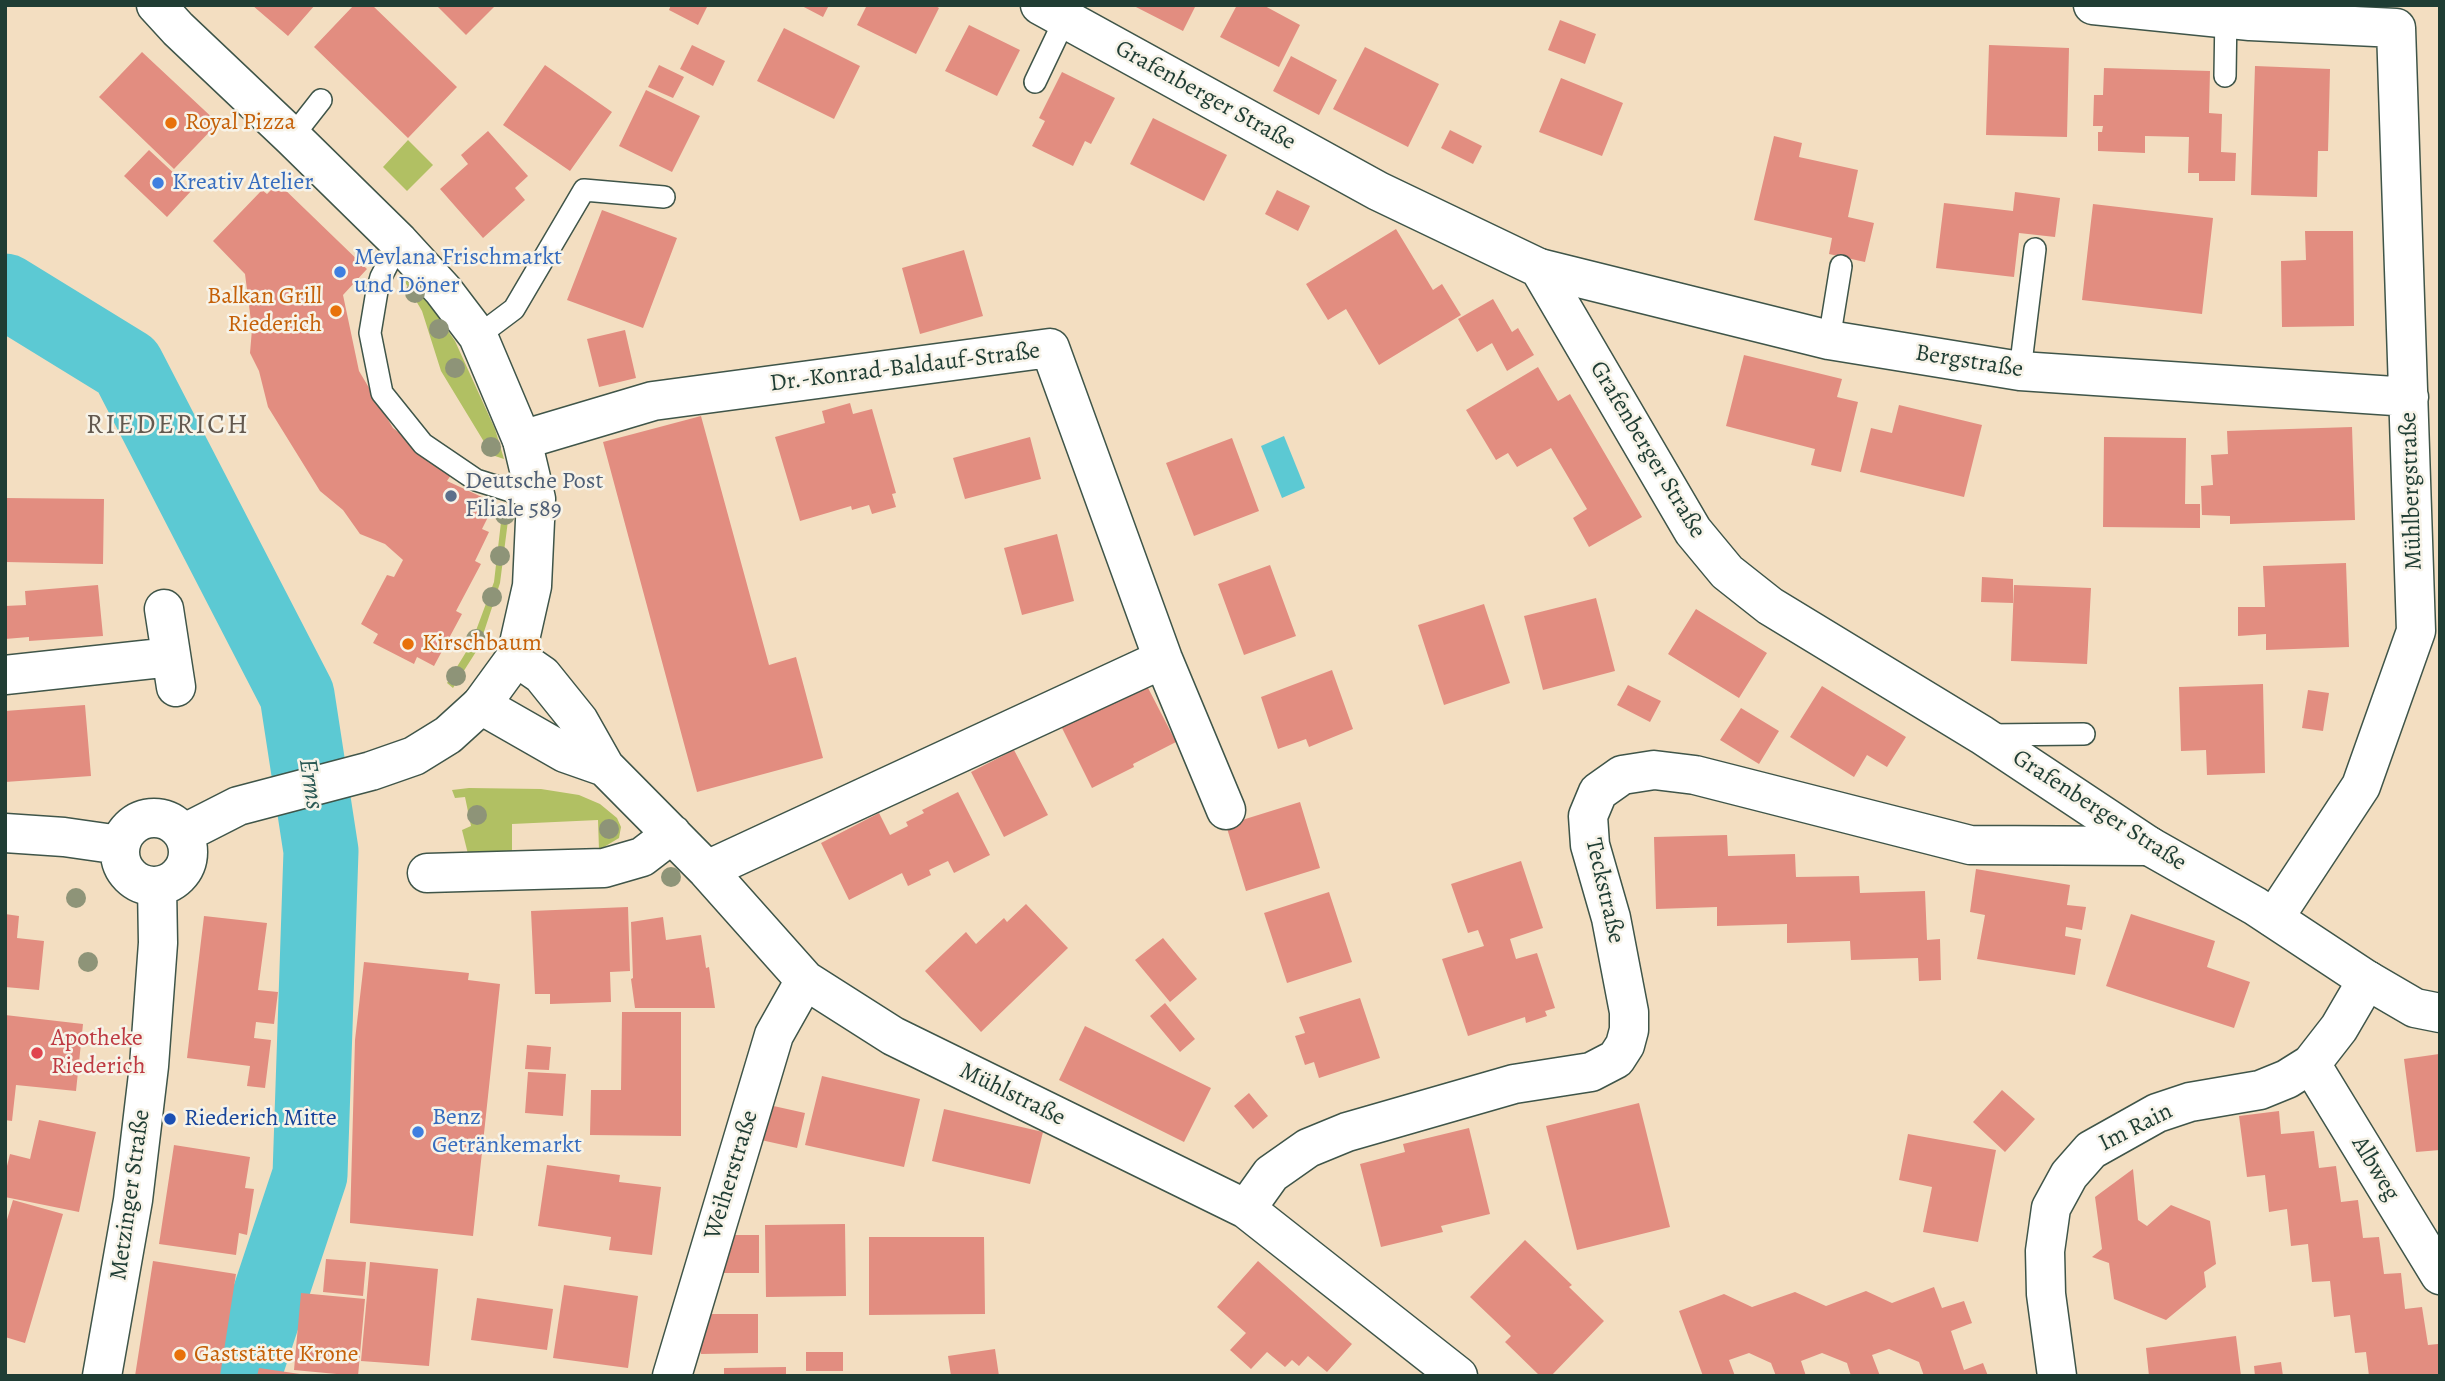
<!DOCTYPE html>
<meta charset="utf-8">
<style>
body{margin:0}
#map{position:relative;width:2445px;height:1381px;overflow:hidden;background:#f3dec1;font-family:Alegreya,serif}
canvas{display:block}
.frame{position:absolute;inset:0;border:7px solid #1f3d34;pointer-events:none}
</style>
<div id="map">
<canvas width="2445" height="1381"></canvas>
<div class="frame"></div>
</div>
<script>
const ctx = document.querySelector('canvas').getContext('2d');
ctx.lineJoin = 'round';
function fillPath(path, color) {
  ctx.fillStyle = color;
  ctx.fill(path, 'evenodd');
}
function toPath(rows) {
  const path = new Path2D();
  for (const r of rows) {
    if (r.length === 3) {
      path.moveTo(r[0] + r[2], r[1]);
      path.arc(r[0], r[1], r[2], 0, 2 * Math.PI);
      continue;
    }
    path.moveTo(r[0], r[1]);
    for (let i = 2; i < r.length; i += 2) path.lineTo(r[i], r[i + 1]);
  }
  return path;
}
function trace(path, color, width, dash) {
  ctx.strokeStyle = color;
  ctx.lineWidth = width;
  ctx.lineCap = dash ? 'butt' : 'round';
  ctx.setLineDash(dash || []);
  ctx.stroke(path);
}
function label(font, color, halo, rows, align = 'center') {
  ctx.font = font + ' Alegreya,serif';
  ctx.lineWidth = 5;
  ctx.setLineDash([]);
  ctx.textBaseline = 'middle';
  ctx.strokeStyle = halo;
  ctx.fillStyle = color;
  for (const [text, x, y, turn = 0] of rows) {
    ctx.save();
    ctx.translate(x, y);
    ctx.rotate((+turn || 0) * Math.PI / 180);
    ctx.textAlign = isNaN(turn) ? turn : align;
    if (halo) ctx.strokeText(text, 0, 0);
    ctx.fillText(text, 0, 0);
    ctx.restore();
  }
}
const green = toPath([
 [408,140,433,165,407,191,383,167],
 [410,276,455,341,495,429,504,459,492,455,441,371,422,311,405,282],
 [503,505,510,505,500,583,479,647,453,688,447,683,471,644,494,582],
 [469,788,541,789,579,795,600,804,617,818,621,827,619,838,599,850,598,820,512,824,512,854,468,854,462,830,471,826,465,797,455,798,452,790]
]);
const water = toPath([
 [1284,436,1305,488,1282,498,1261,446]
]);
const river = toPath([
 [5,291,127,366,297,695,321,851,310,1175,243,1376]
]);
const building = toPath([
 [252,5,315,5,288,36],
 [354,5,372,5,457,87,408,138,314,47],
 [436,5,496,5,466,35],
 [671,5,708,5,698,25,669,10],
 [800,5,829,5,823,17],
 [867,5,934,5,939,8,916,54,857,25],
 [1132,5,1196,5,1183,31],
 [1237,5,1263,5,1300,25,1279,67,1220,37],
 [1560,20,1596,34,1585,64,1548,50],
 [969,25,1020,50,997,96,945,71],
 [784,28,860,66,834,119,757,81],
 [692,45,725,61,713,86,680,69],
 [1989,45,2069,48,2067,137,1986,135],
 [1365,47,1439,84,1408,147,1333,109],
 [142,52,218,123,174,169,99,97],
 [1291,56,1337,80,1319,115,1273,91],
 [545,65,612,112,570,171,503,125],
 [659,65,684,77,673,98,648,87],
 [2255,66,2330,69,2328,151,2318,151,2317,197,2251,195],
 [2104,68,2210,71,2209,113,2222,114,2221,152,2236,153,2235,181,2199,181,2199,173,2188,173,2189,137,2145,136,2145,153,2098,151,2098,132,2102,132,2103,126,2093,126,2094,95,2103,95],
 [1062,72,1115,98,1091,144,1085,141,1073,166,1032,146,1045,121,1039,118],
 [1561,78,1623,103,1602,156,1539,132],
 [646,90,700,116,672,172,619,146],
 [1153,118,1227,155,1204,201,1130,164],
 [1450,130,1482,146,1473,164,1441,148],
 [488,131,528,176,515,188,525,200,483,238,440,189,468,164,461,155],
 [1774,136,1802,143,1799,157,1858,170,1848,217,1874,223,1865,262,1829,254,1832,238,1754,220],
 [149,150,192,190,167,217,124,176],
 [278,183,367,269,343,295,359,371,393,428,453,472,447,481,495,503,482,529,489,532,475,561,481,564,456,611,462,614,434,666,417,657,414,664,373,643,378,634,361,624,387,575,394,577,403,560,385,544,360,534,343,510,320,491,268,407,259,371,250,353,252,329,245,274,213,241,262,190,267,194],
 [1277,190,1310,206,1298,231,1265,214],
 [2015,192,2060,198,2055,237,2019,233,2014,277,1936,268,1944,203,2013,211],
 [2093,204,2213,218,2202,314,2082,300],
 [602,210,677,238,643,328,567,300],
 [1396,229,1433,290,1442,284,1461,315,1379,365,1346,309,1328,320,1306,284],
 [2305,231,2353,231,2354,326,2282,327,2281,261,2306,260],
 [964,250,983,316,920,334,902,268],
 [1493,299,1512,332,1518,328,1534,355,1507,371,1492,343,1477,352,1458,319],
 [625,330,636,378,599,387,587,339],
 [1744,355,1842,379,1837,397,1858,402,1841,472,1811,465,1815,449,1726,426],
 [1538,367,1558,401,1570,394,1642,517,1589,547,1573,518,1587,509,1551,448,1517,467,1508,453,1496,460,1466,410],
 [850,403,853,414,872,409,896,493,892,494,896,507,872,514,869,505,852,510,851,506,800,521,775,437,825,423,822,411],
 [1899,405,1982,425,1964,497,1860,472,1871,428,1892,433],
 [701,416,769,665,796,657,823,758,697,792,603,442],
 [2352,427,2355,520,2230,524,2230,516,2202,515,2201,486,2213,485,2211,455,2228,454,2227,431],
 [1030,437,1041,479,965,499,953,458],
 [2104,437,2186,438,2185,504,2200,504,2200,528,2103,527],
 [1232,438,1259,511,1194,536,1166,463],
 [5,498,104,499,103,564,5,562],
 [1057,534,1074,601,1022,615,1004,548],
 [2346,563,2349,647,2266,650,2266,634,2238,636,2238,607,2265,607,2263,566],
 [1270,565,1296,636,1244,655,1218,584],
 [1982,577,2013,579,2013,603,1981,602],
 [98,585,103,636,29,641,29,637,5,639,5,606,26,605,25,591],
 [2014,585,2091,588,2087,664,2011,661],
 [1596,598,1615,671,1543,690,1524,616],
 [1484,604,1510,683,1444,705,1418,625],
 [1696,609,1767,653,1739,698,1668,654],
 [1332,670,1353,729,1309,747,1306,739,1278,749,1261,697],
 [1146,684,1176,742,1133,764,1134,767,1092,788,1061,726],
 [2263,684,2265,773,2207,775,2206,750,2181,751,2179,687],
 [1628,685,1661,701,1650,722,1617,705],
 [1822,686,1906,737,1887,767,1867,755,1854,777,1790,737],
 [2308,690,2329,693,2323,731,2302,728],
 [85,705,91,776,5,782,5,711],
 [1741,708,1779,731,1759,764,1720,740],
 [1014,750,1048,815,1004,837,971,772],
 [958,792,990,855,954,873,948,861,929,870,931,875,908,886,902,873,849,900,821,843,879,813,890,835,908,826,906,822,924,813,922,810],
 [1300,802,1320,868,1246,891,1226,825],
 [1727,835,1728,856,1795,854,1796,877,1859,876,1860,893,1925,891,1927,940,1940,939,1941,980,1919,981,1918,958,1851,960,1850,941,1787,943,1787,924,1717,926,1717,907,1656,909,1654,837],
 [1521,861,1543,928,1510,939,1516,959,1537,953,1555,1008,1545,1011,1547,1016,1526,1023,1525,1017,1468,1036,1442,959,1484,946,1478,930,1468,933,1451,884],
 [1976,869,2070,885,2067,905,2086,907,2082,930,2066,927,2065,936,2081,939,2075,975,1977,959,1985,915,1970,912],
 [1329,892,1352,962,1287,983,1264,913],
 [1026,904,1068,948,981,1032,925,971,966,932,976,944,1004,918,1007,922],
 [628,907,630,971,610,972,611,1002,550,1004,550,994,535,994,531,911],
 [5,914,19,916,17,938,44,941,39,990,5,987],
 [2131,914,2215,941,2207,967,2250,982,2234,1028,2106,986],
 [204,916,267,923,258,990,278,992,274,1024,256,1022,254,1038,271,1040,265,1088,247,1086,250,1066,187,1058],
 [663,917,666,940,701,935,706,968,709,967,715,1008,635,1008,631,979,633,978,631,922],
 [1163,938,1197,979,1170,1002,1135,960],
 [364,962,469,973,468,980,500,984,473,1236,350,1223,355,1040],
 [1360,998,1380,1058,1319,1078,1314,1062,1305,1065,1295,1036,1305,1033,1299,1017],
 [1165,1003,1195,1039,1180,1052,1150,1016],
 [622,1012,681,1012,681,1136,590,1135,591,1090,621,1090],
 [5,1015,83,1024,76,1091,16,1085,12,1121,5,1120],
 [1085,1026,1211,1088,1184,1142,1059,1080],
 [527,1045,551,1047,549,1070,525,1069],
 [2439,1054,2440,1150,2416,1152,2404,1059],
 [528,1072,566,1074,563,1116,525,1113],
 [822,1076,920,1099,904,1167,805,1145],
 [2002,1090,2035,1119,2005,1152,1973,1122],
 [1249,1093,1268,1116,1253,1129,1234,1106],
 [1639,1103,1670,1227,1577,1250,1546,1126],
 [769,1105,805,1113,797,1148,761,1140],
 [944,1109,1043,1132,1030,1184,932,1161],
 [2279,1111,2281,1134,2314,1131,2319,1168,2336,1166,2341,1202,2358,1200,2363,1238,2379,1237,2384,1274,2401,1273,2405,1309,2422,1307,2428,1345,2438,1344,2440,1376,2369,1376,2366,1352,2355,1353,2350,1315,2334,1317,2330,1281,2312,1282,2308,1244,2291,1246,2287,1209,2269,1212,2265,1175,2247,1177,2239,1116],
 [39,1120,96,1132,79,1212,5,1197,5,1174,10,1154,30,1159],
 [1469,1128,1490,1214,1441,1226,1443,1232,1381,1247,1360,1164,1405,1152,1403,1144],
 [1908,1134,1996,1150,1978,1242,1923,1232,1932,1187,1899,1180],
 [174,1145,250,1157,245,1188,254,1189,247,1235,239,1233,236,1255,159,1244],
 [547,1165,620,1175,619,1182,661,1187,652,1255,609,1250,611,1237,538,1226],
 [2133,1169,2138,1220,2147,1226,2171,1205,2210,1221,2216,1264,2204,1272,2206,1287,2166,1320,2114,1299,2109,1263,2092,1257,2102,1249,2095,1197],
 [13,1200,63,1214,25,1343,5,1337,5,1226],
 [845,1224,846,1296,766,1297,765,1225],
 [721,1235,759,1235,759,1273,722,1273],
 [869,1237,984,1237,985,1314,869,1315],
 [1525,1240,1572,1285,1569,1287,1604,1321,1551,1376,1540,1376,1505,1342,1511,1336,1470,1297],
 [326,1259,366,1262,363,1296,323,1292],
 [153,1261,236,1274,220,1376,135,1376],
 [1258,1261,1352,1344,1327,1372,1308,1356,1299,1366,1292,1360,1285,1367,1267,1352,1251,1369,1230,1350,1246,1333,1217,1307],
 [370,1262,438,1269,429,1366,361,1361],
 [564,1285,638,1296,628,1368,553,1358],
 [1934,1287,1942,1308,1964,1301,1972,1323,1951,1331,1964,1370,1983,1363,1988,1376,1924,1376,1919,1362,1889,1349,1872,1355,1880,1376,1851,1376,1847,1363,1822,1353,1801,1361,1806,1376,1776,1376,1771,1363,1749,1353,1729,1360,1735,1376,1703,1376,1679,1311,1724,1294,1752,1307,1795,1292,1826,1306,1866,1291,1892,1303],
 [301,1293,365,1299,358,1376,294,1370],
 [477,1298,553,1309,547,1350,471,1340],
 [700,1314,758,1314,758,1353,701,1354],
 [2236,1336,2241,1376,2149,1376,2146,1348],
 [995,1349,999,1376,951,1376,948,1356],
 [806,1352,843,1352,843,1371,806,1371],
 [2281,1362,2283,1376,2255,1376,2254,1366],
 [786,1367,786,1376,724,1376,724,1368],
 [259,1368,300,1374,300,1376,257,1376]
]);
const service = toPath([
 [2225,76,2226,11],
 [1035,82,1065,19],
 [292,137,321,100],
 [399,242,381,277,377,291,370,333,382,393,423,444,476,480,536,499],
 [478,336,514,309,584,190,664,197],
 [1829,340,1841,266],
 [2020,371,2035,249],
 [1988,735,2084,734]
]);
const minor = toPath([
 [2093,5,2250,21,2396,28,2416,631,2361,786,2274,918],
 [1539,268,1829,340,2020,371,2409,397],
 [522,440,653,401,1050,348,1163,659,1226,810],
 [164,609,176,687],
 [516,657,542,675,579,721,605,767,707,870,805,980,893,1036,1246,1209,1458,1376],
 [5,675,171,657],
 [481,705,565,753,605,767],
 [707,870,1163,659],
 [427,873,604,868,642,857,672,834],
 [2311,1064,2440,1275],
 [1246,1209,1271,1174,1308,1148,1347,1132,1514,1084,1591,1072,1616,1059,1625,1045,1629,1030,1629,1012,1611,918,1590,845,1588,816,1598,792,1622,775,1654,770,1695,775,1970,845,2149,846],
 [672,1376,774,1035,805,980],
 [2057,1376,2046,1294,2045,1251,2051,1208,2069,1175,2091,1150,2157,1113,2190,1102,2260,1090,2287,1079,2311,1064,2339,1028,2367,980]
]);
const tertiary = toPath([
 [156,5,178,29,292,137,399,242,443,290,478,336,522,440,536,499,532,586,516,657,481,705,448,735,414,756,371,771,238,806,183,834],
 [1040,5,1378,191,1539,268,1693,531,1727,572,1770,606,1982,735,2149,846,2255,906,2367,980,2415,1008,2440,1013],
 [154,852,34],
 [5,833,64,837,120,845],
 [102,1376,133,1200,149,1066,158,943,157,886]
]);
const trees = [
 [415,293],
 [439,329],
 [455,368],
 [491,447],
 [505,515],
 [500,556],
 [492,597],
 [476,639],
 [456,676],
 [477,815],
 [609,829],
 [671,877],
 [76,898],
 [88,962]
];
const markers = [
 [171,123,7,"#e8710a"],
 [158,183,7,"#3f7fe0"],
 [340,272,7,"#3f7fe0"],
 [336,311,7,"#e8710a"],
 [451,496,7,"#5c6f8a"],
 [408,644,7,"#e8710a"],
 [37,1053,7,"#e0444e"],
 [170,1119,7,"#1a4fb4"],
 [418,1132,7,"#3f7fe0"],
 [180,1355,7,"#e8710a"]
];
const streetNames = [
 ["Grafenberger Straße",1205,96,29],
 ["Bergstraße",1969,362,9],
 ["Dr.-Konrad-Baldauf-Straße",905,368,-7],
 ["Grafenberger Straße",1647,450,59],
 ["Mühlbergstraße",2412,491,-92],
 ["Grafenberger Straße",2099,811,33],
 ["Teckstraße",1604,891,77],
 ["Mühlstraße",1012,1095,26],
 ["Im Rain",2136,1128,-27],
 ["Albweg",2375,1169,59],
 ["Weiherstraße",732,1175,-73],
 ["Metzinger Straße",131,1195,-82]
];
const foodNames = [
 ["Royal Pizza",185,123],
 ["Balkan Grill",322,297,"right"],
 ["Riederich",322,325,"right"],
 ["Kirschbaum",422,644],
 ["Gaststätte Krone",194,1355]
];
const shopNames = [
 ["Kreativ Atelier",172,183],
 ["Mevlana Frischmarkt",354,258],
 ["und Döner",354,286],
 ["Benz",432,1118],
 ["Getränkemarkt",432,1146]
];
const serviceNames = [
 ["Deutsche Post",465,482],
 ["Filiale 589",465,510]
];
const healthNames = [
 ["Apotheke",51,1039],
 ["Riederich",51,1067]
];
const transitNames = [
 ["Riederich Mitte",184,1119]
];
const waterNames = [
 ["Erms",310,784,81]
];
const quarterNames = [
 ["RIEDERICH",168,426]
];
fillPath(green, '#b1c063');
fillPath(water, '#5cc9d3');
trace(river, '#5cc9d3', 75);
fillPath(building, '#e28d80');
trace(service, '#3f5549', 24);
trace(minor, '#3f5549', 41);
trace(tertiary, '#3f5549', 41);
trace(service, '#fff', 21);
trace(minor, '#fff', 38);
trace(tertiary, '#fff', 38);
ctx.fillStyle = '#8e9478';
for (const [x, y] of trees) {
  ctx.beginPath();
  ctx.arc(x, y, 10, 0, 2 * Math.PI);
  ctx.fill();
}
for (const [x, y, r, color] of markers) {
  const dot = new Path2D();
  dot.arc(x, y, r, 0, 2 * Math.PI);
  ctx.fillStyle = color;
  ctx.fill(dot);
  trace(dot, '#f7f3e8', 2.5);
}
label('24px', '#1f3d34', '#f7f3e8', streetNames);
label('24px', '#c56008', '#f7f3e8', foodNames, 'left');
label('24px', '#366cbe', '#f7f3e8', shopNames, 'left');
label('24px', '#4e5e75', '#f7f3e8', serviceNames, 'left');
label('24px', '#be3a42', '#f7f3e8', healthNames, 'left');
label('24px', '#164399', '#f7f3e8', transitNames, 'left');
label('italic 26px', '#2b5954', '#f7f3e8', waterNames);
ctx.letterSpacing = '2px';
label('28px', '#63594f', '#f7f3e8', quarterNames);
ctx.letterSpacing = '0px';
</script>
